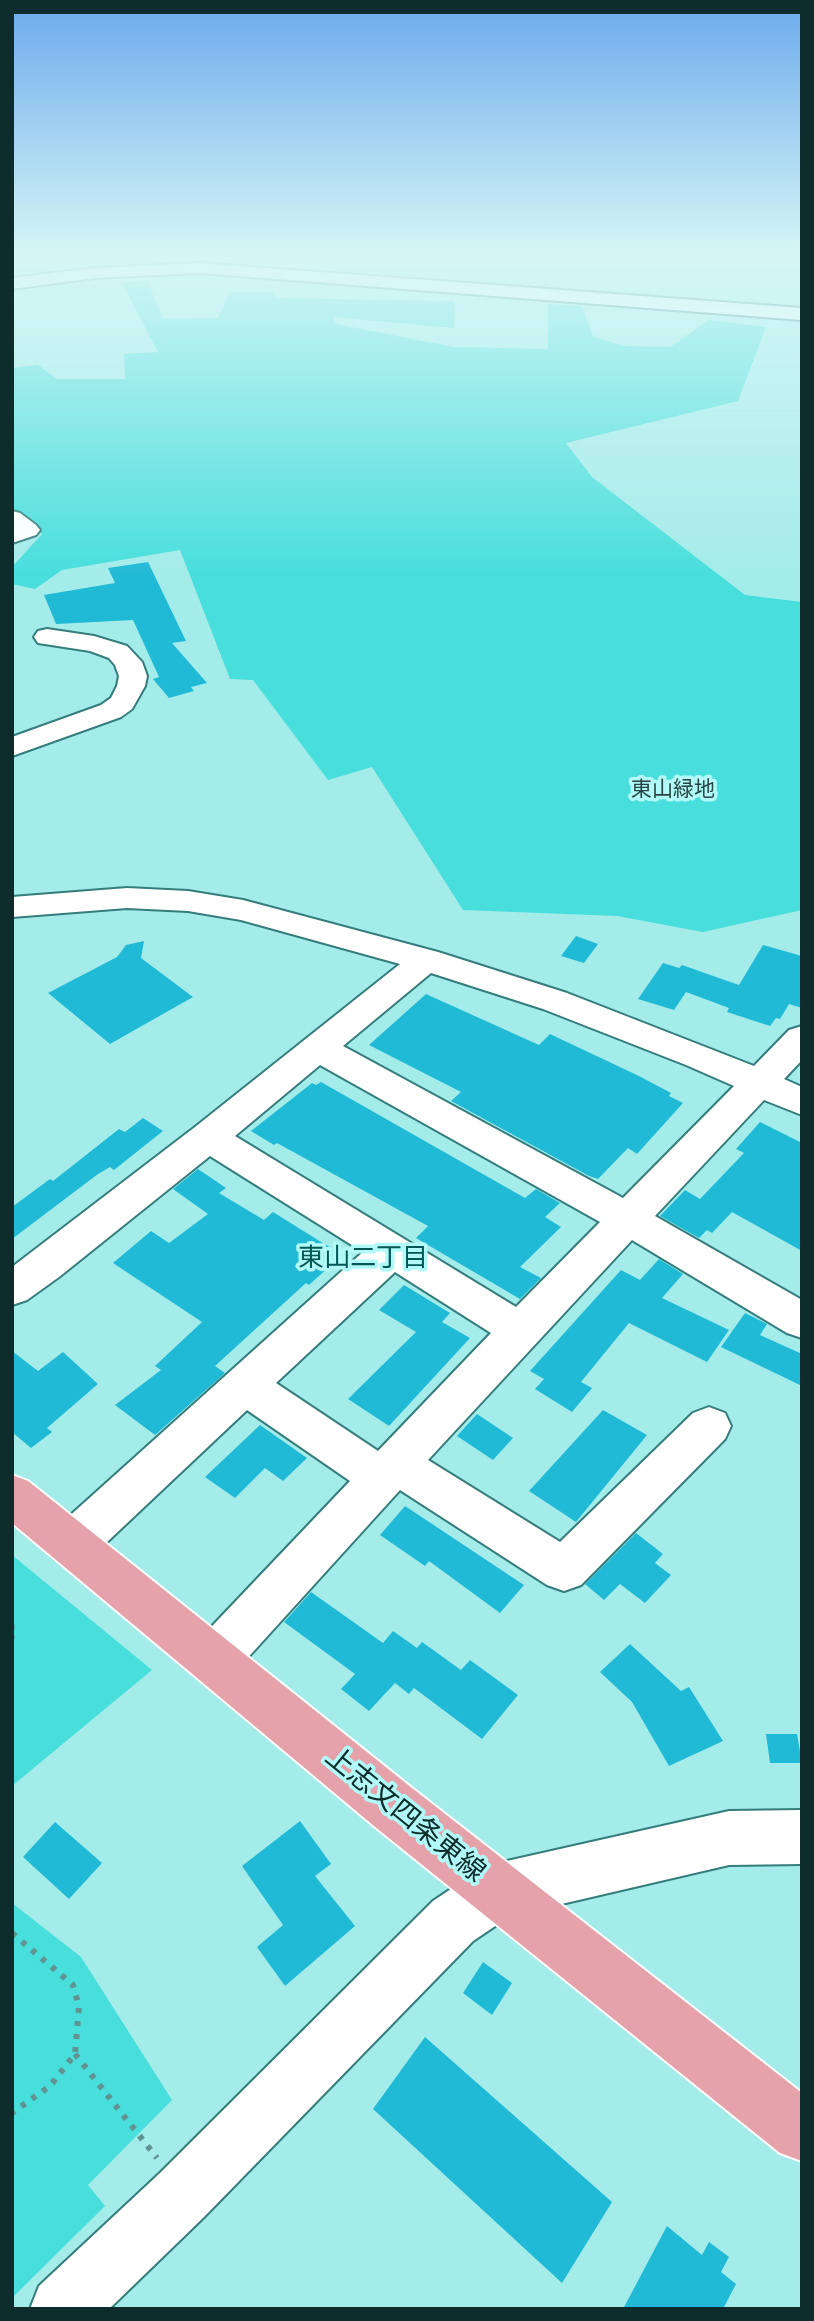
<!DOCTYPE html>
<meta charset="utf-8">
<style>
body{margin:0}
#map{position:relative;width:814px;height:2321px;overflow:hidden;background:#a4ecea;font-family:"PT Sans Narrow",sans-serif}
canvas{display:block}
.frame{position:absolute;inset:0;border:14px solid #0e2c2c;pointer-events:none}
</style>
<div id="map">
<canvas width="814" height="2321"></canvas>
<div class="frame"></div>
</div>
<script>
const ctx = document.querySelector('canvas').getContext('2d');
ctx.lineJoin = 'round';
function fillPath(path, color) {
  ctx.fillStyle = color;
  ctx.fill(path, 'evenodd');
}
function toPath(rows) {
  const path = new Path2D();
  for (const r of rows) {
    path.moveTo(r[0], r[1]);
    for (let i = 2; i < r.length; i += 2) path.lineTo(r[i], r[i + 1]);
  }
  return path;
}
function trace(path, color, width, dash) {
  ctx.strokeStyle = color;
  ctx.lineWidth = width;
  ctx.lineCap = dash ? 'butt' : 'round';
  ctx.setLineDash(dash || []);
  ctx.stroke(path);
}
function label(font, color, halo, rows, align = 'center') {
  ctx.font = font + ' "PT Sans Narrow","Noto Sans JP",sans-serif';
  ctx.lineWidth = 7;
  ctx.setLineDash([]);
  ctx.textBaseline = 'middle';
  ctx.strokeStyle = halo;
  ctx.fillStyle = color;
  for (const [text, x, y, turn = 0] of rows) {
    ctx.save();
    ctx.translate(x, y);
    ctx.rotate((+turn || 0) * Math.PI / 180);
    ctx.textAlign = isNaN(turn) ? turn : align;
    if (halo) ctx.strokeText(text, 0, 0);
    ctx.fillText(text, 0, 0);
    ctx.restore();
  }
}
const green = toPath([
 [147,280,163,319,218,318,230,292,273,292,275,298,455,301,454,328,333,317,336,324,454,347,548,349,548,304,582,306,593,337,625,346,670,347,709,320,766,327,738,401,566,443,592,477,745,595,802,602,802,910,703,932,617,916,463,910,372,767,328,780,253,680,230,679,180,550,62,570,35,589,12,584,12,567,42,534,12,508,12,368,38,365,57,379,125,379,124,354,158,352,122,283],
 [12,1555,152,1670,12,1786],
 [12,1903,81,1957,172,2100,88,2185,105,2206,12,2298]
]);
const building = toPath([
 [148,562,186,641,172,643,207,683,191,687,194,691,169,698,153,679,159,677,133,620,56,624,44,595,115,583,108,568],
 [576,936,598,944,584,963,561,956],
 [144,941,141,958,193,997,110,1044,48,993,117,957,126,945],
 [763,945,802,956,802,1008,789,1004,780,1019,776,1018,770,1026,727,1012,729,1008,686,992,674,1010,638,999,663,963,679,968,682,965,739,985],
 [426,994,539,1045,550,1034,639,1076,671,1093,669,1096,683,1103,637,1154,628,1148,598,1179,589,1176,451,1101,461,1092,369,1045],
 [321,1082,525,1198,536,1189,560,1203,545,1217,561,1227,520,1267,541,1278,520,1299,416,1238,428,1226,277,1143,274,1145,251,1131,312,1083,316,1085],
 [143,1118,163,1131,114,1170,110,1167,98,1174,12,1239,12,1207,50,1179,53,1181,119,1129,125,1132],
 [760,1122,802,1143,802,1251,732,1212,712,1233,707,1230,699,1238,660,1216,685,1190,700,1199,744,1153,736,1149],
 [198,1169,226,1188,219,1193,264,1220,273,1212,342,1255,309,1285,306,1283,215,1366,225,1373,155,1435,115,1405,161,1370,155,1366,202,1322,113,1263,151,1231,169,1243,208,1214,173,1189],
 [659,1259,683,1274,662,1298,729,1330,707,1362,629,1323,581,1382,592,1388,572,1412,535,1389,544,1379,530,1371,621,1270,640,1280],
 [404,1285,450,1313,442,1322,470,1338,389,1426,348,1399,416,1332,379,1310],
 [745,1313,767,1324,760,1335,802,1354,802,1386,721,1347],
 [12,1351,38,1371,63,1352,98,1384,47,1428,52,1432,31,1448,12,1432],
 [603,1410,647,1435,576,1522,529,1491],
 [477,1414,513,1438,493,1460,457,1436],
 [260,1425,307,1458,283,1481,265,1468,235,1498,205,1477],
 [405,1506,524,1585,500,1613,429,1561,425,1566,380,1535],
 [636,1533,663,1554,655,1563,671,1575,645,1603,620,1584,604,1600,585,1584],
 [311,1592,383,1643,393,1631,417,1648,422,1642,461,1670,470,1660,518,1695,482,1739,414,1688,409,1694,395,1683,369,1711,341,1689,355,1674,284,1622],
 [630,1644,681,1691,689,1687,723,1741,669,1766,632,1702,600,1672],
 [766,1734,797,1734,802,1763,770,1763],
 [300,1821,331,1864,315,1876,355,1926,285,1986,257,1947,283,1925,242,1866],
 [55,1822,102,1863,69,1899,23,1857],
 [483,1962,512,1983,492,2015,463,1993],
 [425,2037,612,2202,562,2283,373,2109],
 [667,2226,702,2255,709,2242,729,2257,721,2272,736,2284,723,2309,623,2309]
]);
const pathFar1 = toPath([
 [12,1625,12,1639]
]);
const path = toPath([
 [12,1933,73,1985,79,2007,75,2054,50,2086,12,2113],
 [75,2054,157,2158]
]);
const minor = toPath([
 [199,263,802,308,802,320,199,273,95,278,12,289,12,278,95,268,199,263],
 [12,511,20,513,36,525,40,530,36,535,12,543,12,511],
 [47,629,94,636,127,646,142,662,147,676,145,686,132,709,121,717,12,756,12,737,101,705,111,698,117,686,119,676,115,665,109,658,90,651,38,643,34,637,38,631,47,629],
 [127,888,188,891,243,900,438,952,567,993,754,1066,789,1030,802,1026,802,1060,784,1079,802,1087,802,1115,764,1100,655,1216,802,1300,802,1338,787,1333,632,1240,428,1460,560,1542,693,1413,709,1407,725,1413,731,1426,725,1439,581,1585,564,1591,547,1585,400,1490,233,1674,215,1681,197,1674,190,1658,197,1642,350,1481,247,1410,89,1559,72,1565,55,1559,48,1544,55,1529,363,1252,210,1156,59,1277,27,1300,12,1305,12,1267,195,1127,400,964,241,920,188,911,127,908,12,917,12,897,127,888],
 [431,973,543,1009,686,1065,734,1086,623,1198,343,1046,431,973],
 [320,1065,600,1222,516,1307,235,1136,320,1065],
 [395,1272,491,1333,378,1451,276,1383,395,1272],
 [802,1810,802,1864,729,1865,510,1916,473,1941,204,2217,109,2309,30,2309,39,2286,160,2173,433,1901,478,1871,498,1863,729,1811,802,1810]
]);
const major = toPath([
 [12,1475,28,1481,412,1788,802,2093,802,2161,780,2153,374,1826,12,1523,12,1475]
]);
const farParknames = [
 ["東山緑地",673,790]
];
const neighbourhoodNames = [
 ["東山二丁目",363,1259]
];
const nearStreetnames = [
 ["上志文四条東線",405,1815,39]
];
fillPath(green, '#47dedc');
fillPath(building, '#21bad6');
trace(minor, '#357d7c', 4);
trace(major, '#fff', 4);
trace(pathFar1, '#5f9493', 5, [4.5, 6]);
trace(path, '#5f9493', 6, [5, 8]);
fillPath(minor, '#fff');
fillPath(major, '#e5a2ab');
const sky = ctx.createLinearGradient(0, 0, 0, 576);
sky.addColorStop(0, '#6baaed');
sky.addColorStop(0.44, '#d6f6f6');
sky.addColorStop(1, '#d6f6f600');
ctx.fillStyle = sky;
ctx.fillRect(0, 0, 814, 576);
label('21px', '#264544', '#b1faf8', farParknames);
label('26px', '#005756', '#b1faf8', neighbourhoodNames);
label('28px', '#0e2c2c', '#b1faf8', nearStreetnames);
</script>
